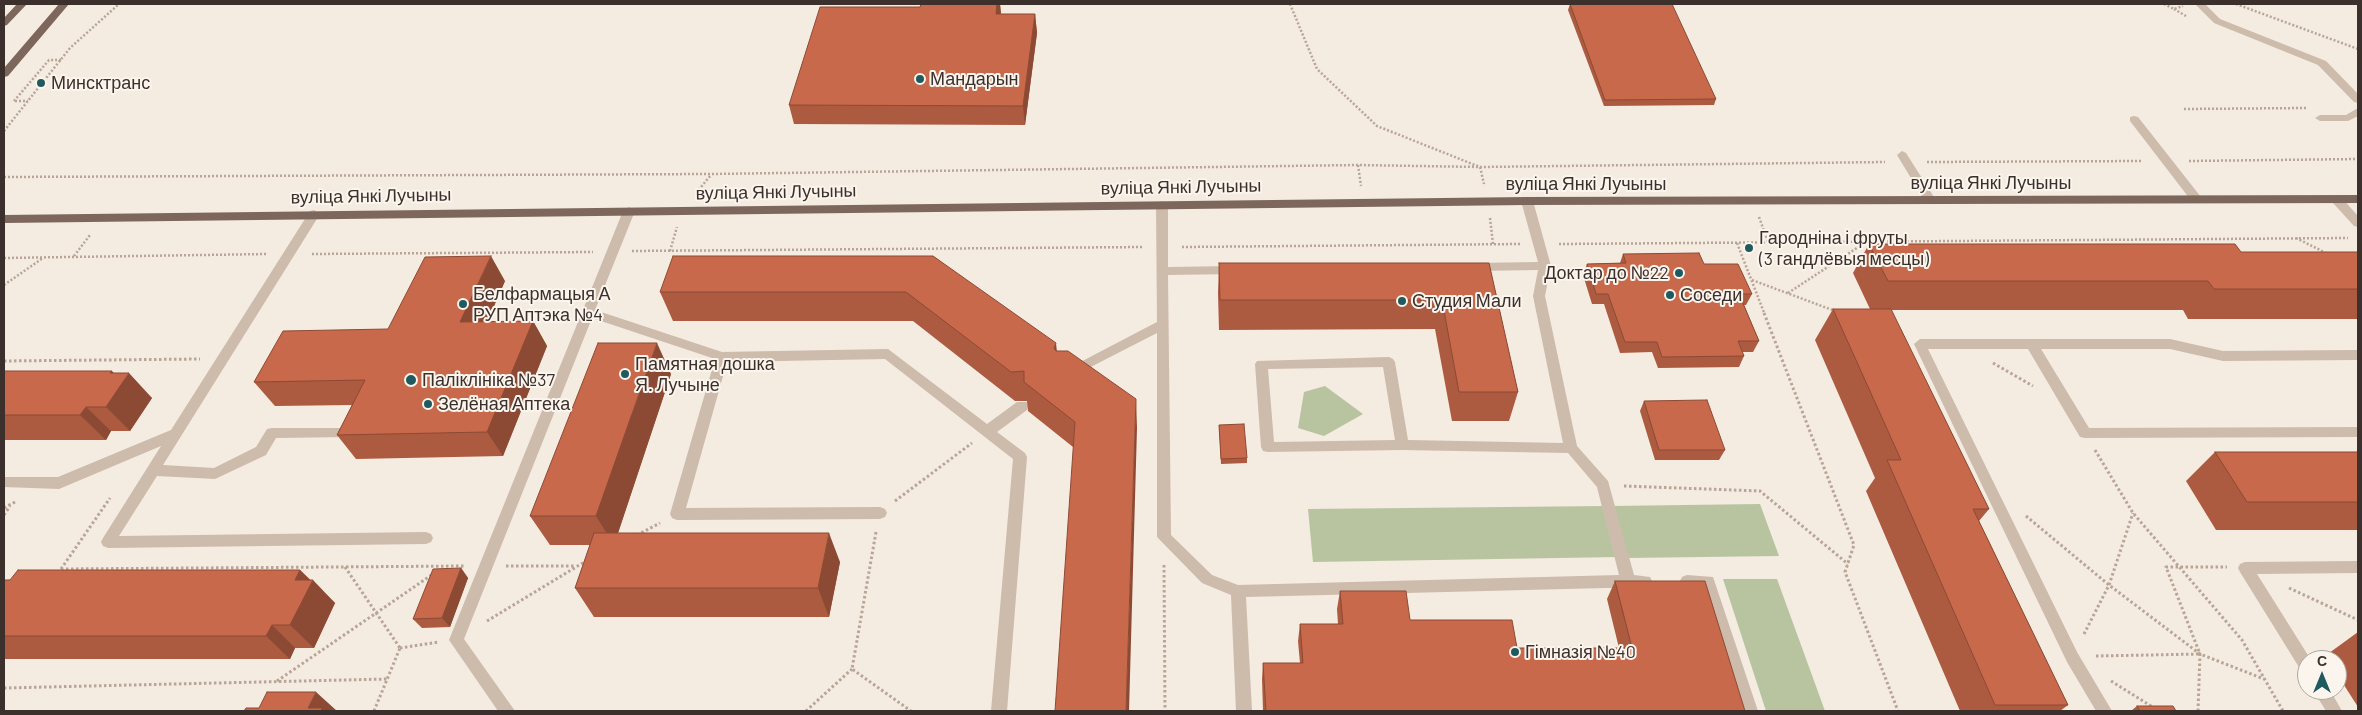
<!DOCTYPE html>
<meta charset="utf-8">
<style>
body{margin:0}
#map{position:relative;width:2362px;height:715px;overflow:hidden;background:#f4ebe1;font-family:Barlow,sans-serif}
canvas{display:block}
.frame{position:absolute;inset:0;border:5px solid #3b302b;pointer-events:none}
.north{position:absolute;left:2297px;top:650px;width:50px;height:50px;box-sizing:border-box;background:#fbf5ee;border:1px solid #aea6a0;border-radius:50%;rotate:0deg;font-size:14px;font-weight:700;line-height:20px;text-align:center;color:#3b302b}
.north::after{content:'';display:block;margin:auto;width:18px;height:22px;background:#1f5a5e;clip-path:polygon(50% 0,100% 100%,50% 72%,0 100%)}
</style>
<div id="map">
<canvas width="2362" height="715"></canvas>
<div class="frame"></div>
<div class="north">С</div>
</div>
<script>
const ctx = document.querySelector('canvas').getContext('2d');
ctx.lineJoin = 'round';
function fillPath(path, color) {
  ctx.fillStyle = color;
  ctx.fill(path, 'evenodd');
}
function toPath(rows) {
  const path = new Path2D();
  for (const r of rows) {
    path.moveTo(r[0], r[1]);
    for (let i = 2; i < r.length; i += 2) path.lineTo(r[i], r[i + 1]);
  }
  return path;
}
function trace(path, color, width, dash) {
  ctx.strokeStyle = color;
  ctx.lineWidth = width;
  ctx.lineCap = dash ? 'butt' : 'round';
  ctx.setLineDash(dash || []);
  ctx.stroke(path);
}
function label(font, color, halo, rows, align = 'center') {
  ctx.font = font + ' Barlow,sans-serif';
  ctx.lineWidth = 4;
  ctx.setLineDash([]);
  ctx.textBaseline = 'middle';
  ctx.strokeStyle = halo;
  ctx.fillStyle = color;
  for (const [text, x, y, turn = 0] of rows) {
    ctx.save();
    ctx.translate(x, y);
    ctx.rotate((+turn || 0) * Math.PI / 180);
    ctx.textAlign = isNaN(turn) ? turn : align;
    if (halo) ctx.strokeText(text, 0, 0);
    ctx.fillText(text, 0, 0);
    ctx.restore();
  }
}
const green = toPath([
 [1325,386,1363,414,1324,436,1298,428,1304,392],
 [1760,504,1779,556,1626,558,1612,506],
 [1606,506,1619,557,1313,562,1308,509],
 [1723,579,1777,579,1825,711,1766,711]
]);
const pathFar1 = toPath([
 [1290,4,1317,69,1377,126,1480,167,1484,184],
 [2164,4,2174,9,2183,6],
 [2236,4,2358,49],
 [2174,9,2186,16],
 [14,101,49,60,62,60],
 [15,101,28,101],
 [2184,109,2307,108],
 [4,131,70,48,119,4],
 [2189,161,2358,159],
 [1927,162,2143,161],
 [1358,165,1361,186],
 [4,177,711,174,1358,165,1480,167,1885,162],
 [696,193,711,175],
 [1759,217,1768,242],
 [1490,218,1493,244],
 [2296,238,2326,253],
 [1737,243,1765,315],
 [1559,244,2348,238],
 [1182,247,1521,244],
 [632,251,1143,247],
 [670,251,677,227],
 [312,254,593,252],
 [74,256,90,235],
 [4,258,268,254],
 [1752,280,1835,311],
 [4,285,43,258],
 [1788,293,1866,242]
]);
const path = toPath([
 [1764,313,1854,545,1845,572,1898,711],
 [4,361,200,359],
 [1993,363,2033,386],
 [2095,450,2133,513,2242,640,2283,711],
 [1624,486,1760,491,1848,564],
 [895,501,972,443],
 [4,508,15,502],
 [4,515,10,506],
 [2026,516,2109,585,2200,654,2264,679],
 [876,532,852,669,911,711],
 [637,535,660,523],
 [1164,565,1165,711],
 [506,566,576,566],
 [345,567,400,648],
 [61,569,465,566],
 [61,569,110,498],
 [2289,588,2358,620],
 [487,621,586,561],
 [2084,634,2109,585,2133,513],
 [400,648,439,642],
 [2096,656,2200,654],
 [277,681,433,574],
 [2111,681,2159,711],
 [4,688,387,679],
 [374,711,400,648],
 [806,711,852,669],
 [2198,711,2200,654,2166,567,2227,567]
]);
const minor = toPath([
 [2195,4,2205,4,2220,19,2326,61,2358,94,2358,103,2354,102,2318,65,2214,23,2195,4],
 [2358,108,2358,116,2348,121,2320,121,2315,118,2320,115,2346,115,2358,108],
 [2134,116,2138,117,2201,197,2203,200,2201,203,2193,203,2130,121,2130,117,2134,116],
 [1902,151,1906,153,1934,197,1936,200,1934,203,1926,203,1897,155,1902,151],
 [2337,196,2341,197,2358,216,2358,227,2354,226,2333,203,2331,200,2337,196],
 [1527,197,1533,201,1551,266,1545,296,1577,446,1608,481,1634,575,1650,577,1652,581,1650,585,1645,587,1246,597,1252,711,1236,711,1231,595,1202,583,1157,537,1157,333,1077,374,1073,376,1069,374,1067,371,1069,368,1157,322,1156,205,1162,201,1168,205,1168,267,1234,266,1240,270,1234,274,1168,275,1171,535,1212,575,1238,585,1619,575,1597,487,1568,453,1402,450,1268,452,1263,451,1261,447,1255,364,1257,361,1389,357,1393,359,1395,362,1408,440,1563,443,1533,296,1538,270,1474,271,1468,267,1474,263,1538,262,1521,201,1527,197],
 [1383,367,1395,440,1274,442,1268,369,1383,367],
 [629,207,635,211,595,310,722,352,888,349,987,424,1017,402,1027,402,1028,406,1027,410,997,432,1025,453,1027,457,1007,711,991,711,1013,459,885,359,727,362,686,508,880,507,885,509,887,513,885,517,880,519,677,520,672,518,670,514,715,359,592,318,464,639,515,711,498,711,449,640,623,211,629,207],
 [314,210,320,214,163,465,214,468,256,447,267,429,272,428,341,428,346,429,348,433,346,437,276,438,266,455,215,479,157,476,119,536,426,532,431,534,433,538,431,542,426,544,108,548,103,546,101,542,103,538,161,446,59,489,4,487,4,477,58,477,171,430,310,211,314,210],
 [1920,339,2170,339,2223,351,2358,350,2358,360,2223,361,2170,349,2041,349,2089,428,2358,427,2358,437,2085,438,2080,437,2028,349,1928,349,2077,652,2112,711,2096,711,2067,662,1914,344,1920,339],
 [2358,561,2358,573,2257,574,2311,660,2307,660,2307,674,2302,672,2240,572,2238,568,2240,564,2245,562,2358,561],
 [1687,575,1713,577,1758,711,1742,711,1703,587,1682,585,1680,581,1682,577,1687,575],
 [2313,690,2330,690,2342,711,2326,711,2313,690]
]);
const major = toPath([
 [17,4,27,4,7,25,4,26,4,18,17,4],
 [59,4,69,4,8,76,4,77,4,68,59,4],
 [2358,195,2358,203,1527,205,4,223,4,215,1527,197,2358,195]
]);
const wall = toPath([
 [921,4,1000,4,1001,14,1035,14,1037,33,1025,125,794,124,789,105,920,7],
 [1570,4,1716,99,1714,105,1604,106,1568,10],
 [1869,244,2241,252,2358,252,2358,319,2188,319,2183,310,1891,310,1989,509,1979,521,2068,705,2060,711,1960,711,1866,491,1875,478,1815,340,1833,309,1870,309,1853,273],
 [1623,254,1704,264,1752,294,1746,305,1744,305,1759,341,1753,352,1742,352,1744,356,1739,367,1658,368,1652,352,1620,353,1604,304,1592,304,1583,275,1587,264,1620,263],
 [933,256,1057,351,1137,428,1073,447,1028,411,1027,401,1015,401,913,321,673,321,660,292],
 [1219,263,1489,263,1518,392,1509,421,1452,421,1435,329,1219,330,1218,293],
 [505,281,487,322,533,321,547,346,503,456,356,459,337,435,352,405,275,406,254,382,388,329],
 [4,371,114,373,152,398,130,431,111,431,106,440,4,440],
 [671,374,618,533,840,562,829,617,594,617,575,588,590,545,550,545,530,516],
 [1644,401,1725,450,1719,460,1655,460,1640,411],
 [1219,425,1247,458,1247,463,1221,464],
 [2215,452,2358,452,2358,530,2216,530,2186,481],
 [461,568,468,578,450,627,422,628,413,619],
 [300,570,335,603,314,648,295,648,290,659,4,659,4,580],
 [1615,581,1745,711,1263,711,1262,679,1263,663,1300,663,1298,641,1300,624,1338,624,1337,609,1340,591,1410,620,1517,648,1619,648,1607,599],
 [2358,632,2358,707,2337,674,2337,660,2328,660,2325,656],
 [2137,706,2176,711,2131,711]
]);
const shadedWall = toPath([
 [997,4,1000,4,1001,15,996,14],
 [1035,14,1037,33,1025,125,1023,106],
 [491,256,505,281,476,347,460,322],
 [533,321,547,346,503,456,487,432],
 [657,343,671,374,614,545,596,516],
 [1056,343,1059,372,1054,348],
 [112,371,123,382,129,373,152,398,130,431,106,407,110,373],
 [1136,399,1137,428,1129,711,1126,711],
 [86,407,111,431,106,440,80,415],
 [829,533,840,562,829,617,818,588],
 [461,568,468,578,450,627,442,618],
 [300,570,312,582,313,580,335,603,314,648,290,625,295,580],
 [272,625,295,648,290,659,266,636],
 [316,692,337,711,312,711,308,708]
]);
const building = toPath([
 [921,4,997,4,996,14,1035,14,1023,106,789,105,820,7,920,7,921,4],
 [1570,4,1672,4,1716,99,1605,100,1570,4],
 [1869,244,2235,244,2241,252,2358,252,2358,289,2214,289,2208,281,1888,281,1869,244],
 [1699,253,1704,264,1738,264,1752,294,1739,294,1759,341,1738,341,1744,356,1662,357,1657,342,1625,342,1608,294,1596,294,1587,264,1626,263,1623,254,1699,253],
 [491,256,460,322,533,321,487,432,337,435,365,380,254,382,283,331,388,329,425,257,491,256],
 [673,256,933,256,1056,343,1054,348,1056,351,1068,351,1136,399,1126,711,1055,711,1075,422,1024,382,1024,371,1011,372,906,292,660,292,673,256],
 [1219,263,1489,263,1518,392,1459,392,1442,300,1220,300,1219,263],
 [1833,309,1891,309,1989,509,1973,509,2068,705,1995,705,1887,460,1901,460,1833,309],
 [598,343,657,343,596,516,530,516,598,343],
 [4,371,112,371,110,373,129,373,106,407,86,407,80,415,4,415,4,371],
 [1707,400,1725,450,1659,450,1644,401,1707,400],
 [1244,424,1247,458,1221,459,1219,425,1244,424],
 [2215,452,2358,452,2358,502,2247,502,2215,452],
 [594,533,829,533,818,588,575,588,594,533],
 [461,568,442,618,413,619,433,569,461,568],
 [18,570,300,570,295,580,313,580,290,625,272,625,266,636,4,636,4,580,10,580,18,570],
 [1615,581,1705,581,1745,711,1266,711,1263,663,1303,663,1300,624,1343,624,1340,591,1406,591,1410,620,1512,620,1517,648,1632,648,1615,581],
 [267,692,316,692,308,708,322,708,321,711,244,711,246,708,259,708,267,692],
 [2137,706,2173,706,2176,711,2140,711,2137,706]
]);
const markers = [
 [920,79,5,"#1f5a5e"],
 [41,83,5,"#1f5a5e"],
 [1749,248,5,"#1f5a5e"],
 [1679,273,5,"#1f5a5e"],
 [1670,295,5,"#1f5a5e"],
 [1402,301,5,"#1f5a5e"],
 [463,304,5,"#1f5a5e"],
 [625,374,5,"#1f5a5e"],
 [411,380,6,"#1f5a5e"],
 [428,404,5,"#1f5a5e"],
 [1515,652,5,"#1f5a5e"]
];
const poiNames = [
 ["Мандарын",930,79],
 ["Минсктранс",51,83],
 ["Гародніна і фруты",1759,238],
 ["(3 гандлёвыя месцы)",1759,259],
 ["Доктар до №22",1669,273,"right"],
 ["Белфармацыя А",473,294],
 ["РУП Аптэка №4",473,315],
 ["Соседи",1680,295],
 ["Студия Мали",1412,301],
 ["Памятная дошка",635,364],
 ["Я. Лучыне",635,385],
 ["Паліклініка №37",422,380],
 ["Зелёная Аптека",438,404],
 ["Гімназія №40",1525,652]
];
const streetNames = [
 ["вуліца Янкі Лучыны",1991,183],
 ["вуліца Янкі Лучыны",1586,184],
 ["вуліца Янкі Лучыны",1181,187,-1],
 ["вуліца Янкі Лучыны",776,192,-1],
 ["вуліца Янкі Лучыны",371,196,-1]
];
fillPath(green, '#b8c4a0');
trace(pathFar1, '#b9a596', 2.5, [2, 2]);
trace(path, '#b9a596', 3, [2.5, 2.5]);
fillPath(minor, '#cdbbac');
fillPath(major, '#7d675c');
fillPath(wall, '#ac5a40');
fillPath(shadedWall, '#8c4a34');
fillPath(building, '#c8694b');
trace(building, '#8c4a34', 1);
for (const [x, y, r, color] of markers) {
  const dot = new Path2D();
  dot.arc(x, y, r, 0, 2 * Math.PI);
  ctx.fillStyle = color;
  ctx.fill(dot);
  trace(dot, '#fbf5ee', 2);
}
label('18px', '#3b302b', '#fbf5ee', poiNames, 'left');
label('18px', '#3b302b', '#fbf5ee', streetNames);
</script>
